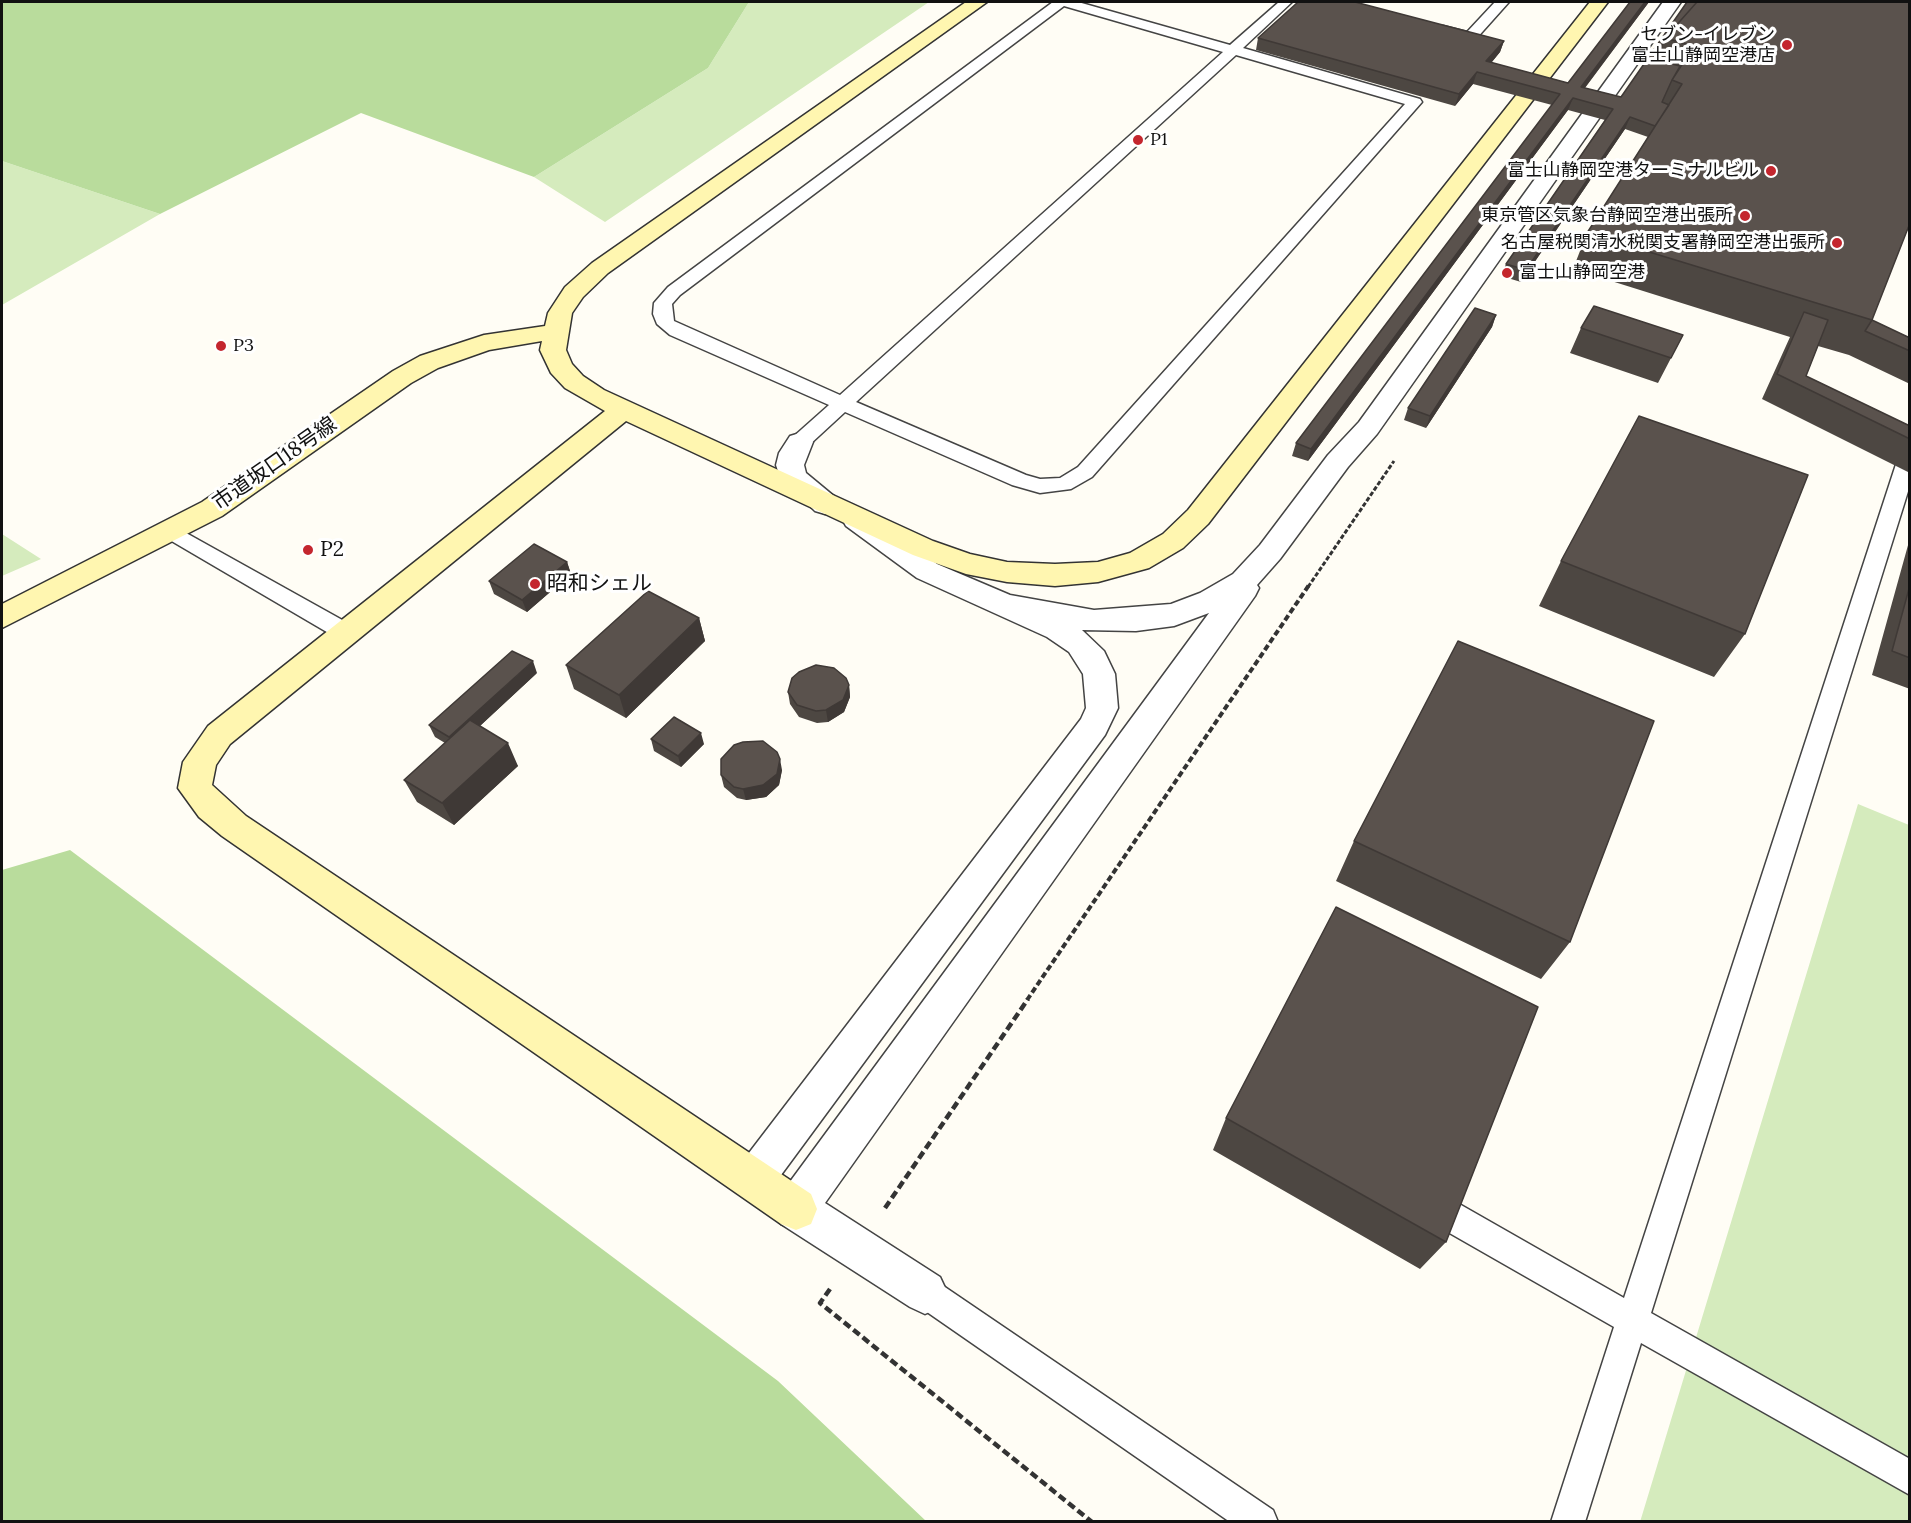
<!DOCTYPE html>
<meta charset="utf-8">
<style>
body{margin:0}
#map{position:relative;width:1911px;height:1523px;overflow:hidden;background:#fffdf5;font-family:Lora,serif}
canvas{display:block}
.frame{position:absolute;inset:0;border:3px solid #111;pointer-events:none}
</style>
<div id="map">
<canvas width="1911" height="1523"></canvas>
<div class="frame"></div>
</div>
<script>
const ctx = document.querySelector('canvas').getContext('2d');
ctx.lineJoin = 'round';
function fillPath(path, color) {
  ctx.fillStyle = color;
  ctx.fill(path, 'evenodd');
}
function toPath(rows) {
  const path = new Path2D();
  for (const r of rows) {
    path.moveTo(r[0], r[1]);
    for (let i = 2; i < r.length; i += 2) path.lineTo(r[i], r[i + 1]);
  }
  return path;
}
function trace(path, color, width, dash) {
  ctx.strokeStyle = color;
  ctx.lineWidth = width;
  ctx.lineCap = dash ? 'butt' : 'round';
  ctx.setLineDash(dash || []);
  ctx.stroke(path);
}
function label(font, color, halo, rows, align = 'center') {
  ctx.font = font + ' Lora,"Noto Sans JP",serif';
  ctx.lineWidth = 6;
  ctx.setLineDash([]);
  ctx.textBaseline = 'middle';
  ctx.strokeStyle = halo;
  ctx.fillStyle = color;
  for (const [text, x, y, turn = 0] of rows) {
    ctx.save();
    ctx.translate(x, y);
    ctx.rotate((+turn || 0) * Math.PI / 180);
    ctx.textAlign = isNaN(turn) ? turn : align;
    if (halo) ctx.strokeText(text, 0, 0);
    ctx.fillText(text, 0, 0);
    ctx.restore();
  }
}
const green = toPath([
 [749,2,929,2,605,222,534,177,708,68],
 [2,161,160,214,2,305],
 [2,534,41,559,2,576],
 [1858,804,1909,825,1909,1521,1640,1522]
]);
const forest = toPath([
 [2,2,749,2,708,68,534,177,361,113,160,214,2,161],
 [70,850,778,1381,926,1521,2,1521,2,870]
]);
const pathFar2 = toPath([
 [1308,587,1394,461]
]);
const pathFar1 = toPath([
 [1027,1000,1309,585]
]);
const path = toPath([
 [885,1208,1028,999],
 [830,1289,820,1303,1092,1522]
]);
const lane = toPath([
 [1053,2,1078,2,1230,45,1279,2,1292,2,1243,48,1420,99,1422,102,1092,477,1071,489,1040,493,1012,485,845,412,807,447,793,447,790,442,793,437,829,405,670,335,657,324,653,314,654,303,668,287,1053,2],
 [1064,6,1223,52,840,395,674,321,672,304,680,295,1064,6],
 [1236,55,1405,104,1078,467,1060,478,1040,479,1026,475,856,402,1236,55],
 [1495,2,1509,2,1475,40,1465,40,1438,33,1436,30,1443,26,1467,32,1495,2],
 [1910,446,1910,485,1651,1313,1910,1459,1910,1495,1641,1343,1585,1522,1551,1522,1614,1327,1432,1223,1428,1212,1432,1201,1443,1197,1454,1201,1624,1298,1900,452,1903,447,1910,446],
 [170,524,353,626,356,632,353,638,345,640,337,638,163,536,160,531,163,526,170,524],
 [925,1276,936,1281,1273,1510,1278,1522,1230,1522,914,1303,909,1292,914,1281,925,1276]
]);
const street = toPath([
 [1663,2,1681,2,1377,434,1348,467,1280,559,1257,585,1259,588,1255,596,825,1203,940,1277,947,1292,940,1307,925,1314,910,1307,781,1224,775,1209,781,1194,1209,613,1174,626,1136,631,1082,630,1104,651,1115,674,1118,708,1105,735,767,1194,753,1200,739,1194,733,1180,739,1166,1081,719,1086,708,1083,674,1069,652,1047,637,917,578,846,526,842,519,846,512,856,509,866,512,937,564,1010,595,1094,610,1171,604,1200,593,1233,574,1260,545,1328,455,1359,422,1663,2],
 [800,433,810,436,813,442,804,465,806,473,835,497,839,504,835,511,825,514,815,511,780,477,776,465,779,453,790,436,800,433]
]);
const secondary = toPath([
 [966,2,987,2,608,273,583,297,572,313,566,350,572,364,583,376,604,390,933,541,970,554,1007,562,1055,564,1098,562,1130,553,1163,534,1188,510,1590,2,1608,2,1208,524,1183,548,1149,568,1098,582,1055,586,1007,582,966,574,913,555,626,421,230,744,216,765,212,785,246,816,811,1194,817,1209,811,1224,796,1230,781,1224,222,836,199,817,178,788,183,762,208,726,605,411,565,388,551,373,540,350,542,341,489,350,438,368,411,383,222,516,2,628,2,604,202,502,393,371,420,356,484,335,545,326,548,313,565,287,592,263,966,2]
]);
const wall = toPath([
 [1630,2,1649,2,1585,88,1621,97,1687,2,1872,320,1910,338,1910,384,1849,355,1818,346,1806,376,1910,426,1910,473,1762,399,1790,337,1573,269,1587,233,1648,137,1625,129,1521,282,1501,276,1506,264,1605,120,1568,110,1308,461,1292,456,1296,443,1552,105,1473,84,1455,106,1256,50,1258,38,1504,41,1500,52,1491,63,1568,83],
 [1496,315,1492,327,1426,428,1404,420,1408,408],
 [1581,328,1683,335,1658,383,1570,353],
 [1910,538,1910,689,1872,675],
 [1561,561,1745,634,1714,677,1539,606],
 [567,562,571,574,527,612,494,594,489,581],
 [699,618,705,641,626,718,574,689,566,665],
 [537,673,480,726,518,766,454,825,417,802,404,780,445,743,435,737,429,725],
 [849,685,850,697,844,712,828,722,817,723,799,717,790,704,788,692],
 [651,739,704,744,681,767,654,751],
 [782,770,779,785,766,797,746,800,737,798,724,787,721,775],
 [1354,841,1570,942,1541,979,1336,881],
 [1226,1118,1446,1242,1420,1269,1213,1150]
]);
const shadedWall = toPath([
 [1645,2,1649,2,1577,98,1581,87],
 [1504,41,1500,52,1483,73,1486,61],
 [1477,72,1473,84,1455,106,1459,94],
 [1573,98,1568,110,1308,461,1311,449],
 [1630,117,1625,129,1521,282,1526,270],
 [1496,315,1492,327,1426,428,1430,416],
 [567,562,571,574,527,612,522,600],
 [699,618,705,641,626,718,619,695],
 [533,661,537,673,455,749,449,737],
 [849,685,850,697,844,712,828,722,826,710],
 [701,733,704,744,681,767,678,756],
 [508,743,518,766,454,825,442,803],
 [780,759,782,770,779,785,766,797,746,800,743,789]
]);
const building = toPath([
 [1298,2,1355,2,1504,41,1486,61,1568,83,1630,2,1645,2,1581,87,1621,97,1687,2,1697,2,1665,38,1656,60,1680,66,1672,80,1662,102,1669,105,1655,126,1630,117,1526,270,1506,264,1613,109,1573,98,1311,449,1296,443,1560,94,1477,72,1459,94,1258,38,1298,2],
 [1697,2,1910,2,1910,223,1872,320,1587,233,1682,84,1672,80,1694,46,1665,38,1697,2],
 [1594,306,1683,335,1671,358,1581,328,1594,306],
 [1475,308,1496,315,1430,416,1408,408,1475,308],
 [1804,312,1828,320,1806,376,1910,426,1910,439,1777,374,1804,312],
 [1872,320,1910,338,1910,351,1865,331,1872,320],
 [1639,416,1808,475,1745,634,1561,561,1639,416],
 [534,544,567,562,522,600,489,581,534,544],
 [1910,585,1910,658,1892,651,1910,585],
 [648,591,699,618,619,695,566,665,648,591],
 [1458,641,1654,721,1570,942,1354,841,1458,641],
 [512,651,533,661,449,737,429,725,512,651],
 [816,665,834,668,846,678,849,685,843,700,826,710,816,711,797,705,788,692,792,678,799,672,816,665],
 [674,717,701,733,678,756,651,739,674,717],
 [470,720,508,743,442,803,404,780,470,720],
 [763,741,777,752,780,759,777,774,763,785,743,789,734,787,721,775,721,759,734,745,743,742,763,741],
 [1336,907,1538,1007,1446,1242,1226,1118,1336,907]
]);
const markers = [
 [1787,45,6,"#c4262e"],
 [1138,140,6,"#c4262e"],
 [1771,171,6,"#c4262e"],
 [1745,216,6,"#c4262e"],
 [1837,243,6,"#c4262e"],
 [1507,273,6,"#c4262e"],
 [221,346,6,"#c4262e"],
 [308,550,6,"#c4262e"],
 [535,584,6,"#c4262e"]
];
const farPoinames = [
 ["セブン‐イレブン",1775,35],
 ["富士山静岡空港店",1775,56],
 ["P1",1150,140,"left"],
 ["富士山静岡空港ターミナルビル",1759,171],
 ["東京管区気象台静岡空港出張所",1733,216],
 ["名古屋税関清水税関支署静岡空港出張所",1825,243],
 ["富士山静岡空港",1519,273,"left"],
 ["P3",233,346,"left"]
];
const streetNames = [
 ["市道坂口18号線",275,464,-35]
];
const poiNames = [
 ["P2",320,550],
 ["昭和シェル",547,584]
];
fillPath(green, '#d5ebbd');
fillPath(forest, '#b9dc9c');
trace(lane, '#444', 3);
trace(street, '#444', 3);
trace(secondary, '#333', 3);
trace(pathFar2, '#333', 3, [4.5, 2]);
trace(pathFar1, '#333', 4, [6, 3]);
trace(path, '#333', 4.5, [8, 4]);
fillPath(lane, '#fff');
fillPath(street, '#fff');
fillPath(secondary, '#fff6b0');
fillPath(wall, '#4d4742');
fillPath(shadedWall, '#3f3936');
fillPath(building, '#5a524d');
trace(building, '#3f3936', 1.5);
for (const [x, y, r, color] of markers) {
  const dot = new Path2D();
  dot.arc(x, y, r, 0, 2 * Math.PI);
  ctx.fillStyle = color;
  ctx.fill(dot);
  trace(dot, '#fff', 2);
}
label('18px', '#111', '#fff', farPoinames, 'right');
label('21px', '#111', '#fff', streetNames);
label('21px', '#111', '#fff', poiNames, 'left');
</script>
